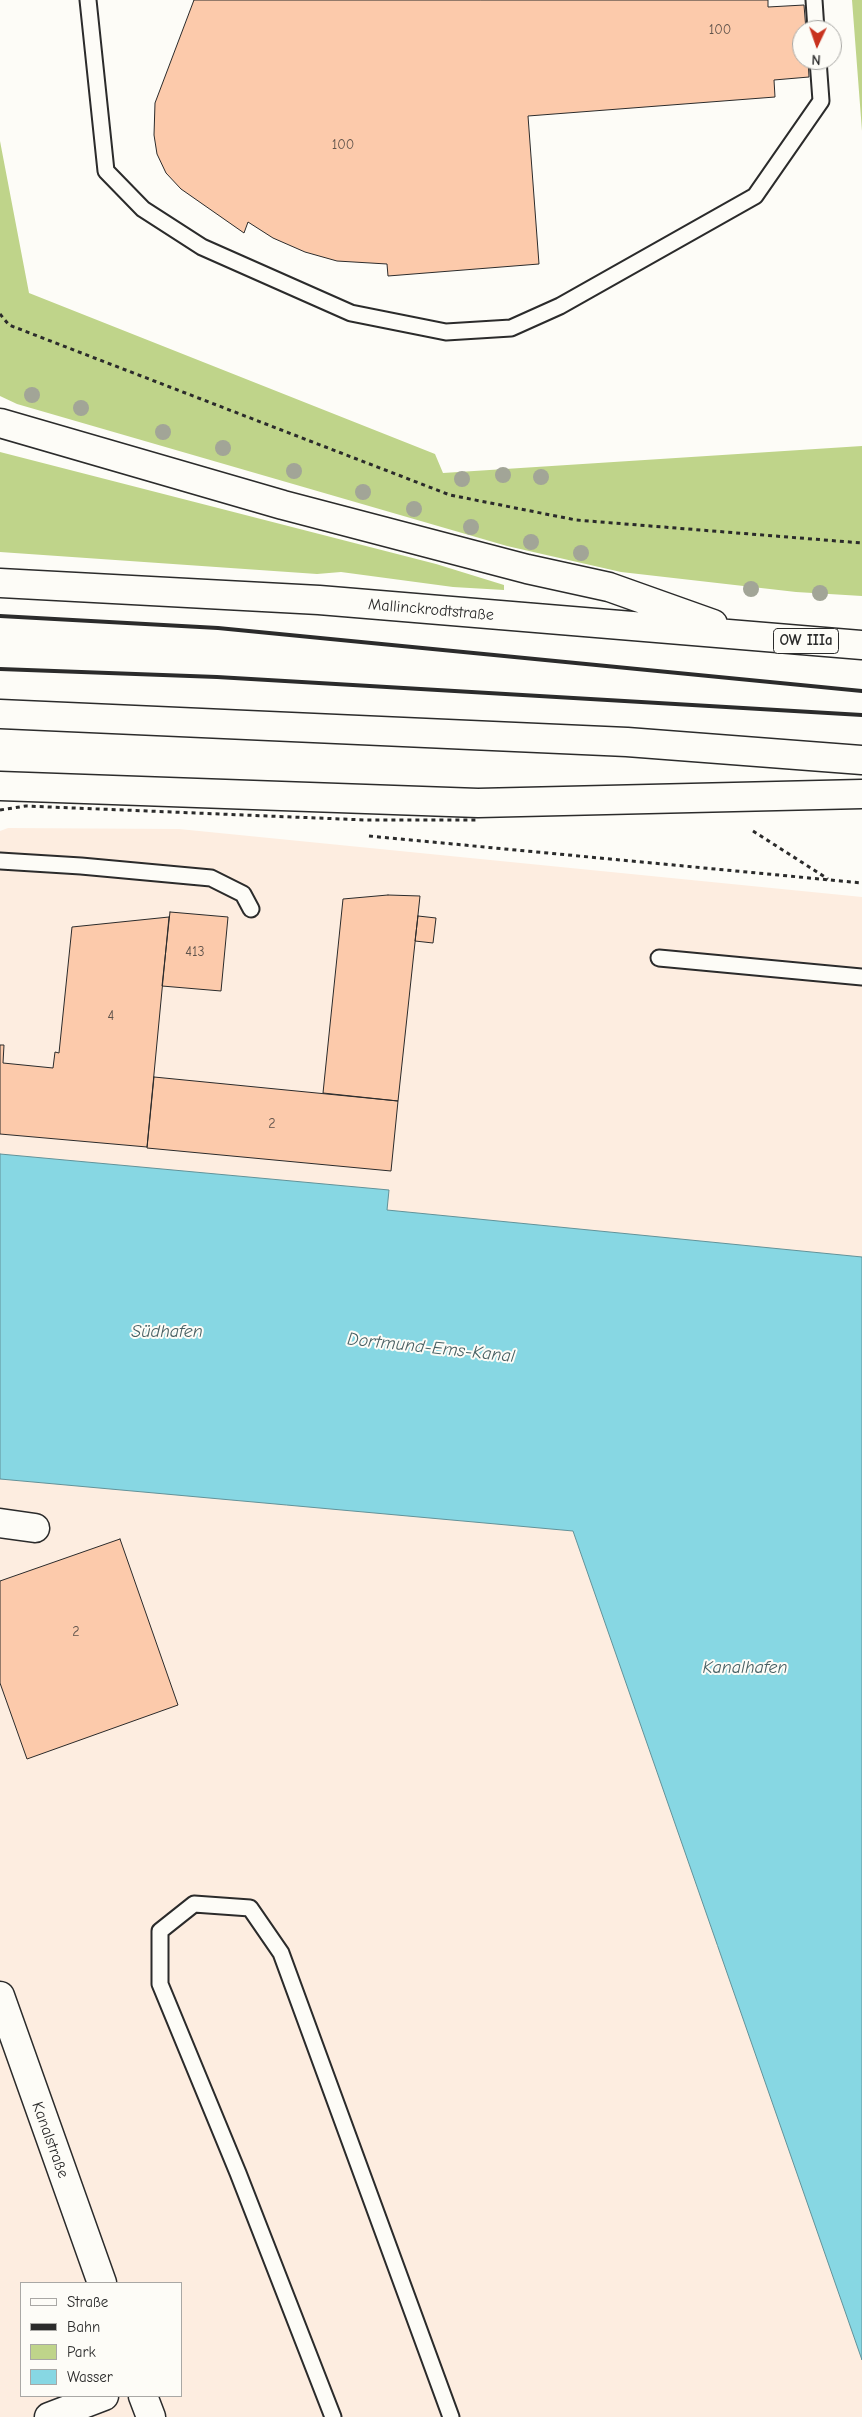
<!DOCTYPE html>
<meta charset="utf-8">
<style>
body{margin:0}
#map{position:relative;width:862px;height:2417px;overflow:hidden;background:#fdfcf7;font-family:"Comic Neue",sans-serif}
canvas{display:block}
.legend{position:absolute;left:20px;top:2282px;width:162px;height:115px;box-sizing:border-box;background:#fdfcf7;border:1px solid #a9a8a5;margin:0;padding:6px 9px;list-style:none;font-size:15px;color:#2b2b2b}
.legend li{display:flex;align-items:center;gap:10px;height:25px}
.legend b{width:25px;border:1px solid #a9a8a5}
.north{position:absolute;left:792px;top:20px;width:50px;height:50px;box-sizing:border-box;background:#fdfcf7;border:1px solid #a9a8a5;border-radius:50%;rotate:183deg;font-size:14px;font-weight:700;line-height:20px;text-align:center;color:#2b2b2b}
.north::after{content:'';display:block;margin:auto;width:18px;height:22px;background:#c8321e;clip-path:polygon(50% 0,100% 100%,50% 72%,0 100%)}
</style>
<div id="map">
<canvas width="862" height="2417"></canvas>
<ul class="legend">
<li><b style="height:6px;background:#fdfcf7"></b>Straße</li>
<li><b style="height:6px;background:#2b2b2b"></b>Bahn</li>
<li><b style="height:14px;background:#bfd48a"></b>Park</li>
<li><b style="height:14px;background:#87d7e3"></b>Wasser</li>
</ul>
<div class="north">N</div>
</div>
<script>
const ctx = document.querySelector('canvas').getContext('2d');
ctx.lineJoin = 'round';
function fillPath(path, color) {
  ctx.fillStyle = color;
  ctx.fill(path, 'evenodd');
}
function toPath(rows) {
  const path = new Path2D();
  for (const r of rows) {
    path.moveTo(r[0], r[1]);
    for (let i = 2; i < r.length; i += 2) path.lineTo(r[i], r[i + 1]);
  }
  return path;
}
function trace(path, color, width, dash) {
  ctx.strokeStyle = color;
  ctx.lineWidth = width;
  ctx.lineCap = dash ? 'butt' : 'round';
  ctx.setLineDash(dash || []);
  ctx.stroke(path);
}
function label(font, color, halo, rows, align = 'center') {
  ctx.font = font + ' "Comic Neue",sans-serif';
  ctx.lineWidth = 4;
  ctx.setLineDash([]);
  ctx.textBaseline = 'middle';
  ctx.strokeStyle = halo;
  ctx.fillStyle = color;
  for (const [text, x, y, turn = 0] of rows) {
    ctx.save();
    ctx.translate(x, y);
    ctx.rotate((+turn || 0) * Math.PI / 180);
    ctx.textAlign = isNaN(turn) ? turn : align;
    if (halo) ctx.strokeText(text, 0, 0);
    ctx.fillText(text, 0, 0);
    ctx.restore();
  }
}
const built = toPath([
 [8,828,179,829,862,897,862,2417,0,2417,0,831],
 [21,2283,181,2283,181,2396,21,2396]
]);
const green = toPath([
 [852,0,862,0,862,136,862,131],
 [0,141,29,293,435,454,443,473,862,446,862,596,796,592,621,572,507,546,17,404,0,396],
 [0,452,436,564,504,585,504,590,453,587,341,572,317,574,0,552]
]);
const water = toPath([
 [0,1154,389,1190,387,1210,862,1257,862,2360,573,1531,0,1479,0,1154]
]);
const building = toPath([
 [194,0,768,0,768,7,804,5,806,30,802,30,802,60,808,60,809,77,774,80,775,97,528,116,539,264,388,276,387,264,337,261,305,252,273,238,248,222,244,233,181,189,166,173,157,154,154,135,155,103,194,0],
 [388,895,420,896,398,1101,323,1093,343,899,388,895],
 [170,912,228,917,221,991,162,986,170,912],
 [418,916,436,918,433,943,415,941,418,916],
 [169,917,147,1147,0,1134,0,1045,4,1045,3,1063,53,1068,55,1052,59,1053,72,927,169,917],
 [154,1077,398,1101,391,1171,147,1148,154,1077],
 [120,1539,178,1705,27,1759,0,1683,0,1581,120,1539]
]);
const path = toPath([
 [0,314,9,325,450,495,576,520,862,543],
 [753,831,828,879],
 [369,836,862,883]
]);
const lane = toPath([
 [88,0,106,171,143,209,202,247,351,313,446,332,511,328,560,306,755,196,821,101,818,60],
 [814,0,816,30],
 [0,861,81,866,211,878,243,894,251,909],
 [659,958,862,977],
 [333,2417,238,2173,160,1984,160,1931,194,1904,250,1908,281,1953,451,2417]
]);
const street = toPath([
 [0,1523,35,1528],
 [49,2417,104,2396]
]);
const secondary = toPath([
 [0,1996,102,2283],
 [143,2396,151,2417]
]);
const highway = toPath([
 [0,423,283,505,527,569,609,587,713,624],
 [0,583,319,600,862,645],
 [0,714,627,742,862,760],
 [0,786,478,803,862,794]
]);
const rail = toPath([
 [0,616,218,628,862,691],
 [0,669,217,677,862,715]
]);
const pathBridge = toPath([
 [0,810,26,806,365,820,478,820]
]);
const trees = [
 [32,395],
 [81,408],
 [163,432],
 [223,448],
 [294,471],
 [503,475],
 [541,477],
 [462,479],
 [363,492],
 [414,509],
 [471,527],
 [531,542],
 [581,553],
 [751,589],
 [820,593]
];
const numberNames = [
 ["100",720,30],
 ["100",343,145],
 ["413",195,952],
 ["4",111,1016],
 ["2",272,1124],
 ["2",76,1632]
];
const shields = [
 [806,641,65]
];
const shieldNames = [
 ["OW IIIa",806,641]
];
const streetNames = [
 ["Mallinckrodtstraße",431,610,5],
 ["Kanalstraße",50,2140,70]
];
const waterNames = [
 ["Südhafen",167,1332],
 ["Dortmund-Ems-Kanal",431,1348,6],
 ["Kanalhafen",745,1668]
];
fillPath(built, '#fdede0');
fillPath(green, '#bfd48a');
fillPath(water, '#87d7e3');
trace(water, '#629299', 1);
fillPath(building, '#fccaab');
trace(building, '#2b2b2b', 1);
trace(lane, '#2b2b2b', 19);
trace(street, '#2b2b2b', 31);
trace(secondary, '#2b2b2b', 31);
trace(highway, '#2b2b2b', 31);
trace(path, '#2b2b2b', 3, [4, 4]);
trace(lane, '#fdfcf7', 15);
trace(street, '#fdfcf7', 28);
trace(secondary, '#fdfcf7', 28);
trace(highway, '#fdfcf7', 28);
trace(rail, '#2b2b2b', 4);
trace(pathBridge, '#2b2b2b', 3, [4, 4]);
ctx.fillStyle = '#a2a597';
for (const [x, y] of trees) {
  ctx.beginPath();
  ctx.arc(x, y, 8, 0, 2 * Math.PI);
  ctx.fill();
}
label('14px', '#5f534b', null, numberNames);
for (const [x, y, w] of shields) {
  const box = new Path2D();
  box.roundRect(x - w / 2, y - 12.5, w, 25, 4);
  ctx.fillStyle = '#fdfcf7';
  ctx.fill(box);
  trace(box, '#2b2b2b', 1);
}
label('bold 15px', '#2b2b2b', null, shieldNames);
label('16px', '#2b2b2b', '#fdfcf7', streetNames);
label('italic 18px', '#475f62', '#fdfcf7', waterNames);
</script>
